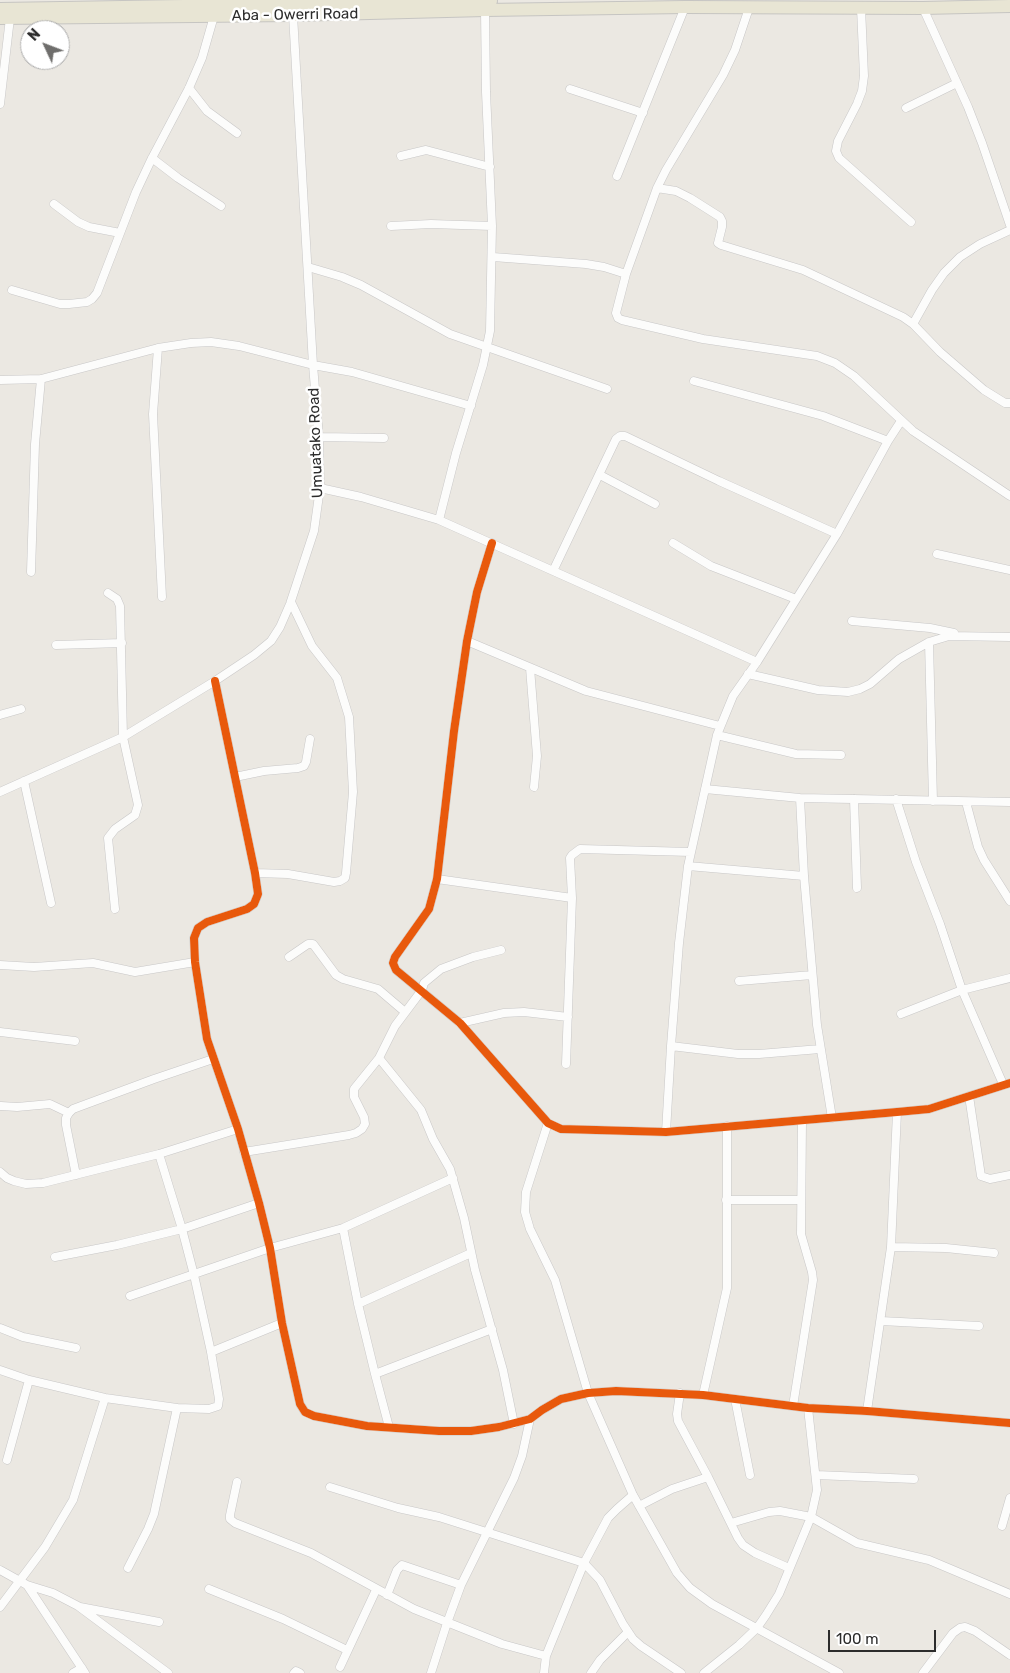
<!DOCTYPE html>
<style>
body{margin:0}
#map{position:relative;width:1010px;height:1673px;overflow:hidden;background:#ebe8e2;font-family:Rubik,sans-serif}
canvas{display:block}
.north{position:absolute;left:20px;top:20px;width:50px;height:50px;box-sizing:border-box;background:#fff;border:1px solid #ababab;border-radius:50%;rotate:313deg;font-size:14px;font-weight:700;line-height:20px;text-align:center;color:#2c2c2c}
.north::after{content:'';display:block;margin:auto;width:18px;height:22px;background:#6f6e6c;clip-path:polygon(50% 0,100% 100%,50% 72%,0 100%)}
.scale{position:absolute;left:828px;top:1630px;width:108px;height:22px;box-sizing:border-box;border:2px solid #2c2c2c;border-top:0;padding-left:6px;font-size:15px;line-height:18px;white-space:nowrap;color:#2c2c2c;-webkit-text-stroke:4px #fff;paint-order:stroke}
</style>
<div id="map">
<canvas width="1010" height="1673"></canvas>
<div class="north">N</div>
<div class="scale">100 m</div>
</div>
<script>
const ctx = document.querySelector('canvas').getContext('2d');
ctx.lineJoin = 'round';
function toPath(rows) {
  const path = new Path2D();
  for (const r of rows) {
    path.moveTo(r[0], r[1]);
    for (let i = 2; i < r.length; i += 2) path.lineTo(r[i], r[i + 1]);
  }
  return path;
}
function trace(path, color, width, dash) {
  ctx.strokeStyle = color;
  ctx.lineWidth = width;
  ctx.lineCap = dash ? 'butt' : 'round';
  ctx.setLineDash(dash || []);
  ctx.stroke(path);
}
function label(font, color, halo, rows, align = 'center') {
  ctx.font = font + ' Rubik,sans-serif';
  ctx.lineWidth = 5;
  ctx.setLineDash([]);
  ctx.textBaseline = 'middle';
  ctx.strokeStyle = halo;
  ctx.fillStyle = color;
  for (const [text, x, y, turn = 0] of rows) {
    ctx.save();
    ctx.translate(x, y);
    ctx.rotate((+turn || 0) * Math.PI / 180);
    ctx.textAlign = isNaN(turn) ? turn : align;
    if (halo) ctx.strokeText(text, 0, 0);
    ctx.fillText(text, 0, 0);
    ctx.restore();
  }
}
const street = toPath([
 [749,8,735,50,723,75,666,170,657,188,626,274,616,313,618,318,622,320,703,339,817,356,835,363,854,376,913,431,1010,496],
 [861,8,864,76,862,91,857,104,838,141,836,151,839,158,911,222],
 [923,8,968,107,982,143,1010,225],
 [189,88,207,111,237,133],
 [570,89,643,113],
 [0,104,10,18],
 [906,108,957,83],
 [401,156,426,150,490,167],
 [152,158,178,178,221,206],
 [617,176,685,7],
 [657,188,676,191,690,198,720,217,722,221,722,227,718,243,721,245,803,270,903,317,913,324,940,352,984,390,1005,403,1010,403],
 [54,204,78,222,89,227,120,233],
 [391,226,431,224,492,226],
 [493,257,586,264,604,267,626,274],
 [308,267,342,277,361,285,450,334,607,389],
 [12,290,60,304,69,304,87,302,92,299,97,293,136,192,152,158,189,88,202,58,214,16],
 [913,324,932,290,944,273,960,257,980,244,1010,230],
 [158,348,153,414,162,597],
 [0,380,41,379,158,348,191,343,211,342,239,346,313,365,352,372,471,406],
 [694,381,823,416,888,441],
 [319,437,384,438],
 [600,475,655,504],
 [320,488,361,497,439,520,757,662],
 [439,520,456,453,483,365,490,331,492,226,486,92,485,10],
 [492,543,477,592,467,641,454,731,437,879,429,909,395,957,393,963,396,970,460,1023,548,1123,561,1129,666,1132,897,1112,929,1109,1010,1083],
 [673,543,711,566,796,599],
 [937,554,1010,570],
 [553,571,616,439,620,436,625,436,719,481,837,534],
 [31,572,35,444,41,379],
 [108,593,117,599,120,606,123,737,138,805,135,815,115,829,108,838,115,909],
 [852,621,930,628,954,633],
 [467,641,586,691,720,726],
 [929,642,933,801],
 [56,645,122,643],
 [530,668,537,756,534,787],
 [748,674,818,690,848,692,860,689,870,684,899,659,929,642,949,636,1010,637],
 [215,681,255,873,258,894,254,904,247,909,207,922,198,928,194,938,195,962,207,1039,238,1129,259,1203,270,1248,282,1323,300,1404,305,1412,314,1416,367,1426,439,1431,471,1431,499,1427,530,1419,542,1410,561,1399,588,1393,616,1391,703,1395,808,1408,867,1411,1010,1423],
 [0,715,21,709],
 [717,735,796,754,841,755],
 [235,777,264,771,298,768,304,766,306,762,310,739],
 [24,781,51,903],
 [705,789,800,798,1010,802],
 [0,792,123,737,215,681,254,655,271,641,280,627,290,604,314,531,320,488,319,437,313,365,293,15],
 [800,798,804,876,817,1025,832,1118],
 [854,799,857,888],
 [896,799,916,862,940,924,962,990,1003,1084],
 [966,802,978,847,984,860,1010,901],
 [688,866,804,876],
 [255,873,288,874,334,882,340,881,345,878,346,873,353,792,349,717,337,678,312,646,291,602],
 [437,879,572,898],
 [289,957,308,944,313,944,336,975,343,979,378,989,405,1012],
 [0,965,34,967,93,963,135,972,195,962],
 [739,981,812,975],
 [901,1014,962,990,1010,978],
 [460,1023,504,1013,524,1012,568,1017],
 [0,1032,75,1041],
 [671,1046,738,1054,759,1054,820,1049],
 [379,1058,421,1110,433,1139,450,1169,464,1218,475,1270,503,1370,514,1424],
 [566,1064,572,898,570,858,572,855,580,849,691,852],
 [969,1096,981,1176,990,1179,1010,1175],
 [1,1106,17,1107,50,1104,69,1113],
 [548,1123,526,1192,525,1212,530,1229,555,1280,588,1393,633,1495,677,1573,690,1588,712,1604,839,1673],
 [666,1132,671,1046,679,943,688,866,717,735,733,696,757,662,837,534,888,441,901,421],
 [244,1152,349,1135,356,1133,362,1129,365,1124,364,1117,354,1097,354,1089,379,1058,395,1026,422,990,424,983,441,969,473,957,501,950],
 [0,1172,7,1178,14,1181,26,1184,43,1183,159,1154,238,1129],
 [76,1175,66,1125,66,1118,69,1113,73,1109,154,1079,213,1059],
 [726,1200,801,1200],
 [343,1228,358,1304,375,1374,389,1427],
 [891,1247,946,1248,994,1253],
 [55,1257,117,1245,182,1229,259,1203],
 [130,1296,270,1248,343,1228,453,1178],
 [358,1304,471,1253],
 [881,1321,979,1326],
 [0,1328,23,1337,76,1348],
 [211,1352,282,1323],
 [0,1370,29,1380,105,1398,177,1408,209,1409,218,1406,219,1399,211,1352,194,1275,182,1229,159,1154],
 [375,1374,492,1329],
 [680,1393,677,1414,678,1421,708,1477,738,1538,743,1545,755,1553,789,1568],
 [703,1395,727,1288,727,1126],
 [735,1399,750,1475],
 [793,1406,813,1280,812,1272,801,1234,802,1121],
 [867,1411,891,1247,897,1112],
 [7,1460,29,1380],
 [816,1475,914,1479],
 [237,1482,230,1515,230,1519,235,1523,311,1553,414,1609,502,1644,546,1656],
 [330,1487,398,1508,439,1517,584,1563,600,1580,623,1624,633,1639,641,1646,681,1673],
 [639,1506,672,1489,708,1477],
 [731,1523,769,1512,780,1511,811,1517,857,1543,929,1560,1010,1594],
 [1002,1526,1010,1498],
 [128,1568,148,1529,154,1514,177,1408],
 [0,1570,27,1585,85,1673],
 [27,1585,53,1593,78,1606,168,1673],
 [209,1589,283,1619,347,1650],
 [387,1595,397,1570,402,1565,461,1585],
 [0,1607,45,1547,73,1500,105,1398],
 [80,1607,159,1622],
 [340,1667,376,1590],
 [73,1673,82,1668],
 [294,1673,296,1671,300,1673],
 [431,1673,447,1623,461,1585,514,1478,522,1456,530,1419],
 [544,1673,546,1656,550,1646,584,1563,608,1518,617,1509,633,1495],
 [591,1673,600,1660,628,1632],
 [704,1673,739,1645,757,1628,766,1615,779,1594,811,1517,817,1490,808,1408],
 [923,1673,953,1633,960,1628,965,1627,975,1631,1010,1655]
]);
const primary = toPath([
 [0,9,491,1],
 [0,18,293,15,485,10,685,7,923,8,1010,6]
]);
const cycleway = toPath([
 [492,543,477,592,467,641,454,731,437,879,429,909,395,957,393,963,396,970,460,1023,548,1123,561,1129,666,1132,897,1112,929,1109,1010,1083],
 [215,681,255,873,258,894,254,904,247,909,207,922,198,928,194,938,195,962,207,1039,238,1129,259,1203,270,1248,282,1323,300,1404,305,1412,314,1416,367,1426,439,1431,471,1431,499,1427,530,1419,542,1410,561,1399,588,1393,616,1391,703,1395,808,1408,867,1411,1010,1423]
]);
const streetNames = [
 ["Aba - Owerri Road",295,15,-1],
 ["Umuatako Road",316,443,-92]
];
trace(street, '#c8c7c7', 9);
trace(primary, '#c6c5c2', 14);
trace(street, '#fcfcfb', 8);
trace(primary, '#e8e5d4', 12);
trace(cycleway, '#e8590c', 8);
label('15px', '#2c2c2c', '#fff', streetNames);
</script>
